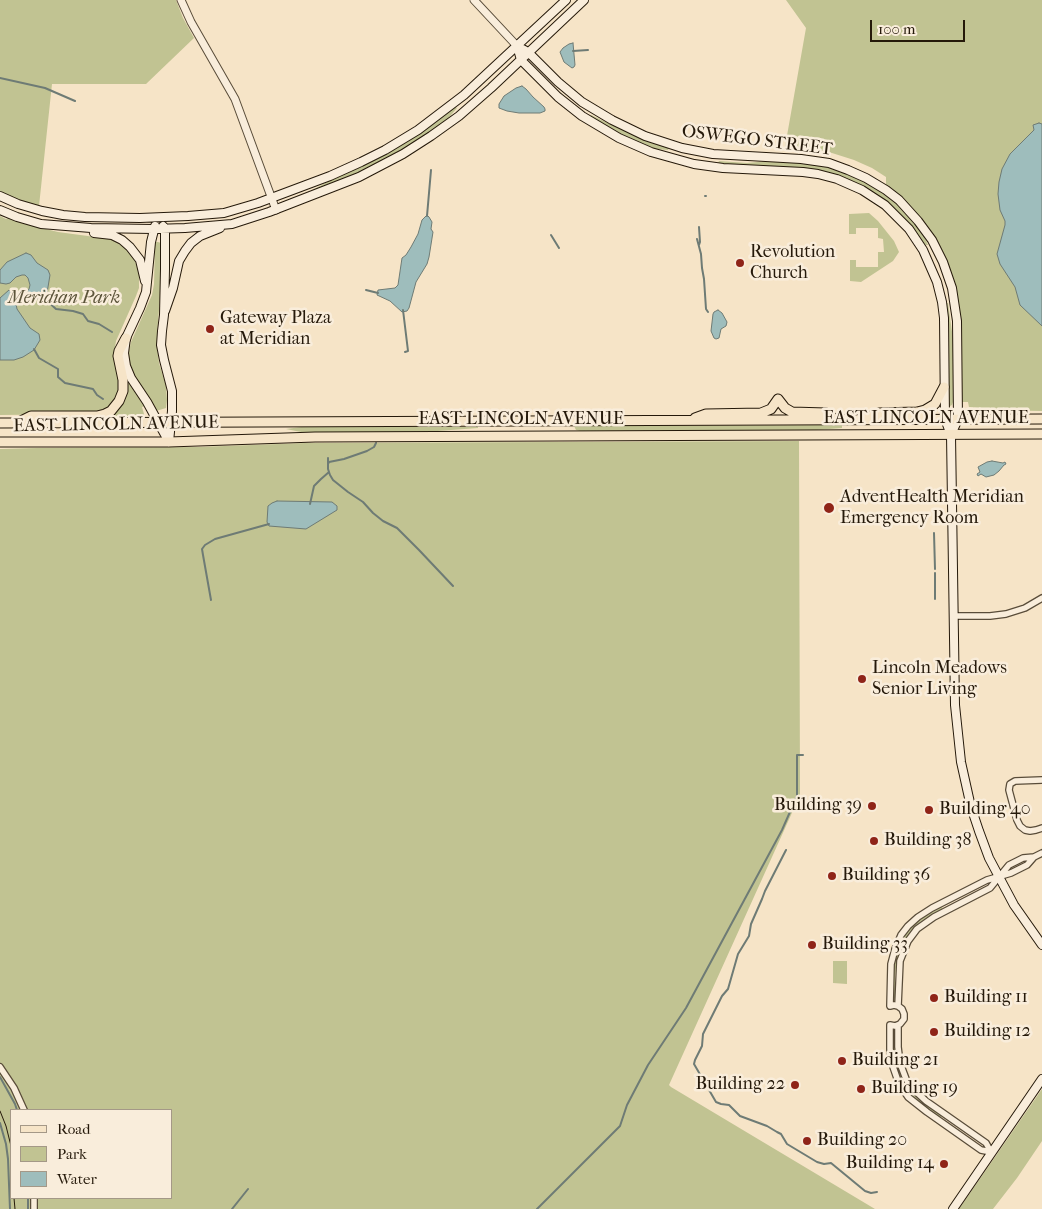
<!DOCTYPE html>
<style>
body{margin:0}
#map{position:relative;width:1042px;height:1209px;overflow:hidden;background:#f6e4c7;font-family:"IM FELL French Canon",serif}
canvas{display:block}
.legend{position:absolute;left:10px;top:1109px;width:162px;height:90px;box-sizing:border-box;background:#f9eddb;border:1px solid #a49887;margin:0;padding:6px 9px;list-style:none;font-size:15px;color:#25190a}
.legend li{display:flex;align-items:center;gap:10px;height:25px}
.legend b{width:25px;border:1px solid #a49887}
.scale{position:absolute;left:870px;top:20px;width:95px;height:22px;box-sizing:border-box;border:2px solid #25190a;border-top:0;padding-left:6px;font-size:15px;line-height:18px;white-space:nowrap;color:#25190a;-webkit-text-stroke:4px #f9eddb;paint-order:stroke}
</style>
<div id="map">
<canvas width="1042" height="1209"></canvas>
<ul class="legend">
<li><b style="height:6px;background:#f6e4c7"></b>Road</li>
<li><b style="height:14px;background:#c1c392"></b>Park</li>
<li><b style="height:14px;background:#9ebdbc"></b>Water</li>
</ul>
<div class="scale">100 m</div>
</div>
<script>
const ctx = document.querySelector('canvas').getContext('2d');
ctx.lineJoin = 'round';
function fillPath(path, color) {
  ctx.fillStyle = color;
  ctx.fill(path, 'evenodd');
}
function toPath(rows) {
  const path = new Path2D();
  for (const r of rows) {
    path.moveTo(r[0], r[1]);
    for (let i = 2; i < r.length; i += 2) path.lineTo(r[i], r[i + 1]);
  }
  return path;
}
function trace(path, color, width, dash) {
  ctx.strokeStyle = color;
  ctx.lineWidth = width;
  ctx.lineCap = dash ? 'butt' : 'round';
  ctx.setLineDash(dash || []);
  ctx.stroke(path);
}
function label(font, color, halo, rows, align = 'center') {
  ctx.font = font + ' "IM FELL French Canon",serif';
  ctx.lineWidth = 5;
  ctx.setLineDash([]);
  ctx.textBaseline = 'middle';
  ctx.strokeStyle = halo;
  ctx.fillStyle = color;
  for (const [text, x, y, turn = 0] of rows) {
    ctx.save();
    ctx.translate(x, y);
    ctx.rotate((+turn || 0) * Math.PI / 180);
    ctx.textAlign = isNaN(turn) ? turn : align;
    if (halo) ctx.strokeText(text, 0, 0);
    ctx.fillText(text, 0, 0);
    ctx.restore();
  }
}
const green = toPath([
 [0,0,176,0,183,18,194,38,146,84,52,84,39,206,16,199,0,192],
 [786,0,1042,0,1042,411,978,410,978,408,969,407,968,402,961,402,960,325,957,298,949,268,938,244,929,228,911,207,886,186,886,177,872,168,854,160,832,153,810,148,785,147,806,28],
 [455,107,457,108,445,122,412,144,369,168,342,181,313,192,312,190,402,144,433,124],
 [591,115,610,124,647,140,669,148,668,150,655,149,617,133,590,117],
 [719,161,747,163,768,161,801,162,825,166,851,175,876,188,902,208,922,232,928,245,926,245,922,242,910,224,886,201,865,187,845,178,827,172,805,168,726,164,719,164,718,163],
 [869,213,878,221,894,241,899,252,893,261,861,282,850,281,850,260,856,260,856,267,878,267,878,252,884,252,883,239,878,238,878,228,856,228,856,234,849,234,849,214],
 [0,216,6,219,8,218,34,226,58,232,110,239,125,247,130,253,135,261,139,273,139,288,136,296,116,341,114,354,115,365,120,381,119,392,110,408,95,414,0,415],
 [156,242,158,242,161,243,161,251,160,298,157,334,157,347,159,363,166,386,167,400,166,408,156,411,149,398,133,374,130,365,128,356,131,342,152,295,154,284,155,244],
 [945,303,948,303,953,339,953,402,952,405,950,406,948,405],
 [127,381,145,406,142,407,144,414,143,416,111,416],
 [842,425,842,428,816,430,580,431,576,430,574,426],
 [301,427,478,427,478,428,424,432,301,432,286,429],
 [799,441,800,795,669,1085,671,1087,875,1209,0,1209,0,449,37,448,198,447,305,443],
 [11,1110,171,1110,171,1198,11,1198],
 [941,907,943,908,942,909,926,918,919,923,912,931,903,944,897,959,895,976,895,998,893,999,892,976,894,961,896,952,902,940,909,929,919,920],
 [833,961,847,961,847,984,833,983],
 [894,1031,895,1033,895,1049,897,1063,903,1080,917,1098,941,1115,941,1118,939,1118,913,1098,901,1082,894,1061,892,1033],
 [1042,1089,1042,1141,1017,1178,993,1209,959,1209]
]);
const water = toPath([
 [573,43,575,65,574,67,572,68,564,62,560,52,563,48,569,44,573,43],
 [522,86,526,89,533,97,544,107,545,109,545,111,540,113,519,113,507,111,499,108,499,104,504,96,516,88,522,86],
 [1039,123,1042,124,1042,326,1020,305,1015,287,1000,264,997,254,1005,225,1005,221,1000,210,998,194,999,182,1002,169,1010,154,1034,130,1033,125,1039,123],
 [427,215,429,217,432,222,431,229,433,232,429,257,427,264,416,282,409,308,407,311,402,312,390,301,377,295,378,290,395,288,398,285,402,258,406,255,411,247,418,234,422,220,427,215],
 [26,253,31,255,37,263,48,270,50,275,46,299,43,301,36,298,26,298,18,301,16,304,17,309,30,328,39,334,40,340,34,350,23,357,14,360,0,360,0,298,9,290,15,296,25,294,29,289,30,285,28,278,25,275,22,275,16,277,10,283,6,284,0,283,0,270,7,262,26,253],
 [718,310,722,313,727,322,726,326,721,329,719,338,716,339,714,338,711,331,713,314,714,312,718,310],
 [992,461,1003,463,1005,462,1006,464,1004,465,999,471,994,475,986,477,981,474,978,476,977,474,980,472,978,467,987,462,992,461],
 [277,501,332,502,337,506,337,510,306,529,269,526,267,522,268,506,272,503,277,501]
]);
const stream = toPath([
 [573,51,588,50],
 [0,78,45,88,75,101],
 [705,196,706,196],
 [427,216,431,170],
 [551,235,559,248],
 [697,239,701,254,702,268,704,279,706,309,708,312],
 [699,245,700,242,699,227],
 [366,290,378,293],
 [45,299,56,309,73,311,83,314,88,321,99,324,112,332],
 [403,310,408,351,405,352],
 [34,349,39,358,58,369,58,377,65,383,93,389,97,395,103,399],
 [328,458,328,469,330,475,333,480,348,492,363,502,373,513,383,521,397,528,419,550,453,586],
 [328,464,329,462,344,459,367,451,374,447,376,443],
 [310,504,314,486,321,479,329,472],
 [934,533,935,569],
 [935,599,935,573],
 [211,600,203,555,202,549,205,545,215,539,269,524],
 [786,850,765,891,762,899,751,924,749,936,738,954,728,989,722,996,703,1034,702,1046,695,1060,694,1064,716,1102,721,1104,729,1105,740,1116,767,1126,777,1132,781,1134,787,1144,817,1162,824,1164,831,1163,865,1191,871,1193,877,1192],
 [0,1077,15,1104,17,1110],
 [0,1123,6,1144,8,1159,10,1209],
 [28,1198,28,1209],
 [232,1209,248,1189],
 [537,1209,620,1126,627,1105,648,1065,686,1008,782,830,797,796,797,755,803,755]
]);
const minor = toPath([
 [954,616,990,616,1006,614,1025,608,1042,598],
 [1042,780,1015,781,1010,784,1009,790,1017,820,1020,826,1025,830,1030,831,1036,830,1042,828],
 [898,1006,900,961,908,941,917,929,934,917,990,888,1009,865,1023,858,1034,857,1042,853],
 [898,1025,898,1047,900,1063,906,1079,912,1088,926,1101,986,1143,991,1152],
 [0,1067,14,1088,24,1110],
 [991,1152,981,1150,927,1112,908,1097,899,1084,891,1061,890,1049,890,1025,895,1026,900,1024,904,1019,904,1014,902,1009,898,1006,894,1005,890,1006,891,964,895,949,901,935,908,926,918,917,932,908,987,880,1011,873,1027,865,1034,857],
 [34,1198,34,1209]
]);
const tertiary = toPath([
 [181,0,191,22,235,99,276,210],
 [474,0,517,46]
]);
const secondary = toPath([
 [517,46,521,60,558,97,582,116,619,138,651,152,694,164,723,168,803,172,818,174,837,179,862,190,885,205,909,229,923,250,937,282,942,302,944,318,945,419,951,435,955,705,961,762,971,807,979,831,989,858,1014,905,1042,945],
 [517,46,528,52,558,82,582,102,612,120,645,136,682,148,713,154,801,159,829,163,848,170,866,178,886,190,899,200,918,221,932,240,943,262,952,288,957,321,958,419,951,435],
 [0,196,18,204,42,211,63,215,85,217,140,218,188,216,224,213,258,203,330,176,361,162,385,150,418,130,464,95,566,0],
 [0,210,17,217,41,224,91,228,153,229,185,228,232,224,269,212,359,177,403,154,431,136,459,116,491,88,584,0],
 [155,226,151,242,146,292,140,308,126,338,124,353,126,366,131,378,147,402,169,442],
 [163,226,165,229,165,269,164,315,162,331,161,345,164,360,172,391,172,411,169,442],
 [94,233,112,235,122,240,130,247,140,260,145,281],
 [165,311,173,288,179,261,185,251,191,243,200,236,220,228],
 [953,1209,1042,1079]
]);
const primary = toPath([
 [867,417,879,413,917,412,925,410,935,404,944,387],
 [695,418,706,414,761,413,771,409,778,399,785,408,792,412,826,413,836,420],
 [19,422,31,416,97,416,105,414,111,411,119,401,123,391,123,380,118,356,119,351,126,338],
 [0,423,1042,419],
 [0,442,169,442,315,437,1042,434]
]);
const tram = toPath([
 [0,1111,6,1126,11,1146],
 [14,1198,15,1209]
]);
const markers = [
 [740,263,5,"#8f2418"],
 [210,329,5,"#8f2418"],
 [829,508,6,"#8f2418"],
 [862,679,5,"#8f2418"],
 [872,806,5,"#8f2418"],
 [929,810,5,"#8f2418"],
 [874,841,5,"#8f2418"],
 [832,876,5,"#8f2418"],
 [812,945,5,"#8f2418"],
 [934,998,5,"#8f2418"],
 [934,1032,5,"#8f2418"],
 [842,1061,5,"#8f2418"],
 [795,1085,5,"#8f2418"],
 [861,1089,5,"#8f2418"],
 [807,1141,5,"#8f2418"],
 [944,1164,5,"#8f2418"]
];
const streetNames = [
 ["OSWEGO STREET",757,141,7],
 ["EAST LINCOLN AVENUE",926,419],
 ["EAST LINCOLN AVENUE",521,420],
 ["EAST LINCOLN AVENUE",116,425,-1]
];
const poiNames = [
 ["Revolution",750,253],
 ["Church",750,274],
 ["Gateway Plaza",220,319],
 ["at Meridian",220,340],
 ["AdventHealth Meridian",840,498],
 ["Emergency Room",840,519],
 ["Lincoln Meadows",872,669],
 ["Senior Living",872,690],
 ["Building 39",862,806,"right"],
 ["Building 40",939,810],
 ["Building 38",884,841],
 ["Building 36",842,876],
 ["Building 33",822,945],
 ["Building 11",944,998],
 ["Building 12",944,1032],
 ["Building 21",852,1061],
 ["Building 22",785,1085,"right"],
 ["Building 19",871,1089],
 ["Building 20",817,1141],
 ["Building 14",934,1164,"right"]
];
const parkNames = [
 ["Meridian Park",64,299]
];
fillPath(green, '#c1c392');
fillPath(water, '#9ebdbc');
trace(water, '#6e7b75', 1);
trace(stream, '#6e7b75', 2);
trace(minor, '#594c39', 8);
trace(tertiary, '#594c39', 9);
trace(secondary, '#25190a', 10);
trace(primary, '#25190a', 11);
trace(minor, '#f9eddb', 5.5);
trace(tertiary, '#f9eddb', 7);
trace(secondary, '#f9eddb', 8);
trace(primary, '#f6e4c7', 9);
trace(tram, '#25190a', 1);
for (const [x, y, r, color] of markers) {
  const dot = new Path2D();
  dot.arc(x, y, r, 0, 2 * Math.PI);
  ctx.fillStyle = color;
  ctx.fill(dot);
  trace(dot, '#f9eddb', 2);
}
label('18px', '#25190a', '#f9eddb', streetNames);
label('18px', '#25190a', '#f9eddb', poiNames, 'left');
label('italic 18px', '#5c543a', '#f9eddb', parkNames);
</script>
